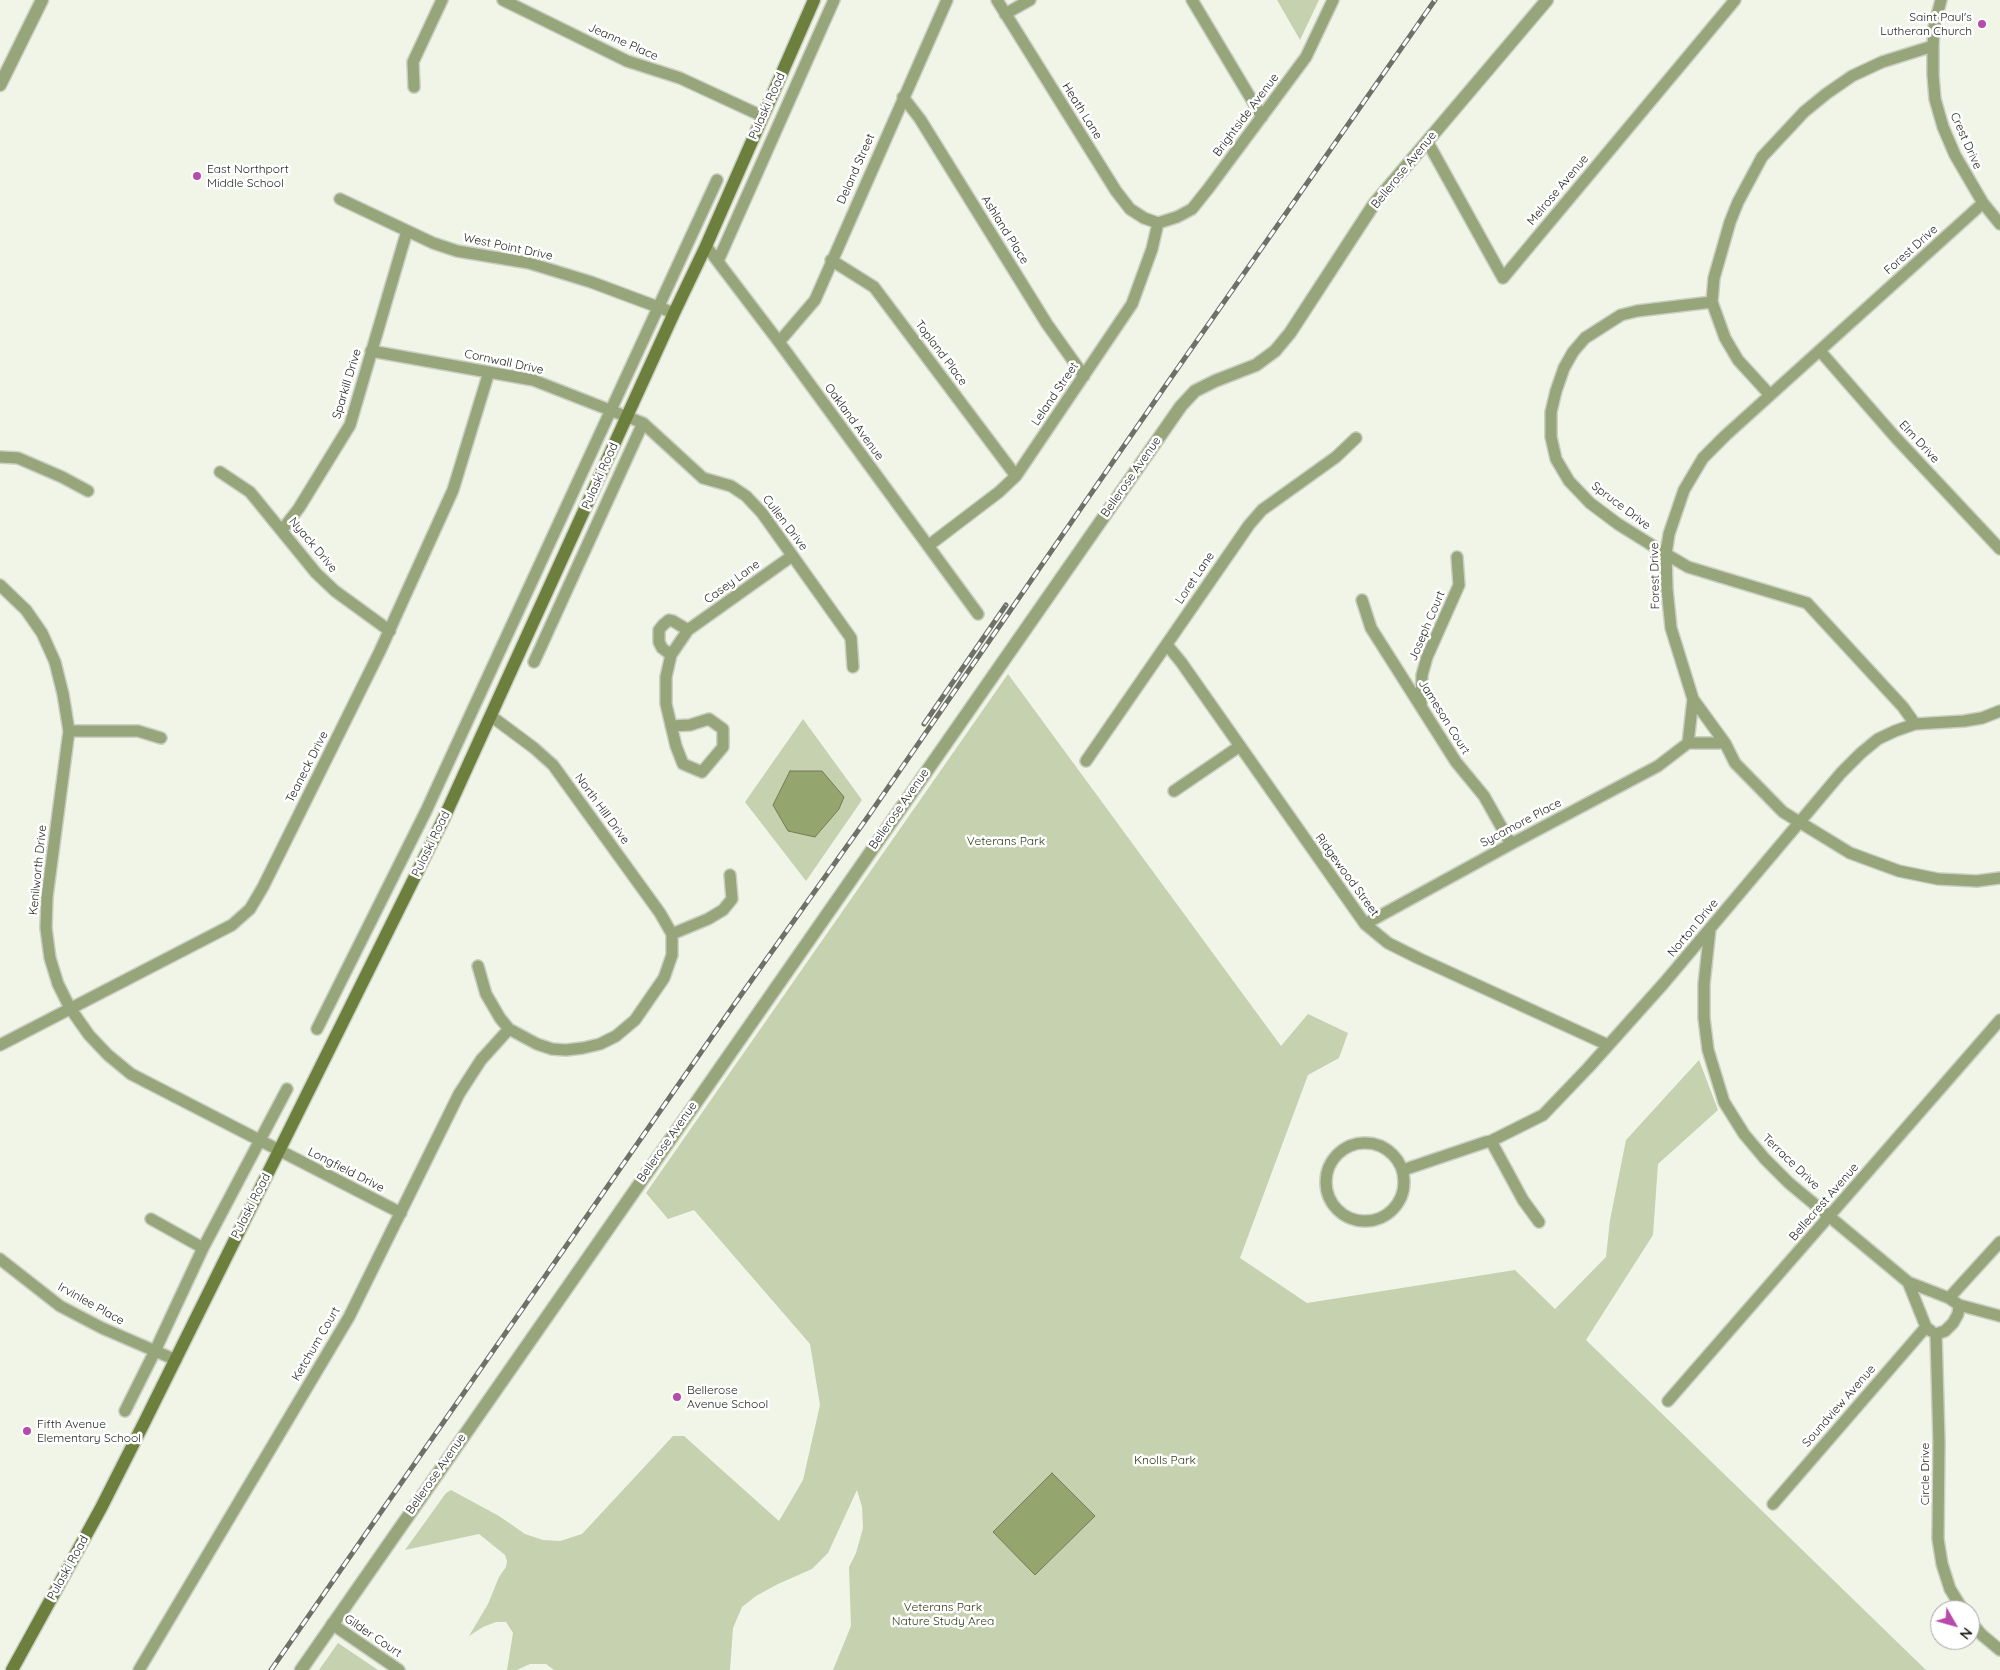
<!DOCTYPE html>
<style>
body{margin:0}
#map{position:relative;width:2000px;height:1670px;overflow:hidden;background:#f1f5e8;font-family:Quicksand,sans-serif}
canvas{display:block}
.north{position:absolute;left:1930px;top:1600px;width:50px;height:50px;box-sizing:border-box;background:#fff;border:1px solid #a5a6a4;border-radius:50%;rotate:128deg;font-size:14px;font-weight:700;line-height:20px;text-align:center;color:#1f211c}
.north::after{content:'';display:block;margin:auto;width:18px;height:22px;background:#b74baa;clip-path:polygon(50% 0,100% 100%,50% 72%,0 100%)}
</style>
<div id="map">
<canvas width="2000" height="1670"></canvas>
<div class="north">N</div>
</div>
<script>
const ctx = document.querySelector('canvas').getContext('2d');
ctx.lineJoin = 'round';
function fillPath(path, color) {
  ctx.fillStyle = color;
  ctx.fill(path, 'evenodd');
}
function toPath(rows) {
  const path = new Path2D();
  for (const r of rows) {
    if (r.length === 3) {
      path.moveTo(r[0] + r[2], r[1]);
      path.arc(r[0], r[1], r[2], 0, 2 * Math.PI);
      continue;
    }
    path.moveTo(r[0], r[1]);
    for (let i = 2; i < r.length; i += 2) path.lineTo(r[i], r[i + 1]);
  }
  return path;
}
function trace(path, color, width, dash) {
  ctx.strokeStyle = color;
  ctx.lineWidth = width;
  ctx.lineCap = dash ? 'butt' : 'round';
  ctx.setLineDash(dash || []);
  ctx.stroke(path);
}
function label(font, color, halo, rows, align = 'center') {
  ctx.font = font + ' Quicksand,sans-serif';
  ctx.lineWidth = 5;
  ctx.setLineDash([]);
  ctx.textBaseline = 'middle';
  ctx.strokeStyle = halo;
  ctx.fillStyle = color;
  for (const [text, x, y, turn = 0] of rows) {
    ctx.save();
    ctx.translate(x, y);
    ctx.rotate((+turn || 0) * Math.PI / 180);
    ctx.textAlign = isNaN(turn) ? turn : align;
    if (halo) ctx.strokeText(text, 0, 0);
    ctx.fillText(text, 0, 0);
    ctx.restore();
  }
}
const green = toPath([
 [1277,0,1319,0,1300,40],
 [1008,674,1281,1046,1308,1014,1348,1033,1339,1058,1308,1075,1240,1258,1307,1303,1515,1270,1555,1309,1606,1257,1610,1220,1626,1140,1699,1060,1718,1110,1658,1164,1653,1235,1586,1340,1926,1670,833,1670,851,1626,849,1567,856,1553,863,1528,862,1507,857,1490,828,1553,812,1569,778,1584,756,1596,742,1607,733,1628,730,1670,554,1670,546,1664,530,1664,517,1670,507,1670,513,1633,506,1622,496,1622,483,1627,469,1636,488,1604,499,1577,506,1567,507,1561,505,1555,479,1534,405,1550,446,1493,451,1490,499,1516,525,1534,543,1540,560,1541,582,1534,673,1436,684,1436,779,1521,803,1480,820,1405,810,1344,694,1210,668,1219,646,1193],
 [803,719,862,800,806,881,745,802],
 [338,1643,378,1670,319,1670]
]);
const water = toPath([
 [790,771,822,771,844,797,839,809,815,837,788,831,773,805,790,771],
 [1052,1473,1095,1516,1035,1575,993,1532,1052,1473]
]);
const minor = toPath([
 [503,0,627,61,680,78,762,116],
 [997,0,1116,191,1130,209,1144,218,1158,223],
 [1192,0,1262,117],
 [1941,0,1934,27,1933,46,1933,75,1935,99,1943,127,1955,155,1983,203,2000,224],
 [1005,14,1030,0],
 [414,87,413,62,442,0],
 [903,97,920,119,1047,324,1084,376],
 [1427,141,1503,278,1735,0],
 [340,199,433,243,457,251,529,263,591,282,674,313],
 [1983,203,1726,435,1703,458,1684,490,1669,534,1666,554,1667,589,1671,628,1693,699,1725,743,1735,763,1783,812,1850,853,1899,871,1938,879,1977,881,2000,878],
 [1158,223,1177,217,1192,209,1208,189,1306,57,1333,0],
 [706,246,779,342,978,614],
 [831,260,874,287,1016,476],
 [718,261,834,0],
 [1712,302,1637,311,1621,315,1585,338,1573,352,1564,368,1556,391,1551,412,1551,437,1556,459,1569,481,1590,503,1618,524,1666,554,1688,567,1807,603,1903,707,1915,724],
 [779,342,815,300,947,0],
 [371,351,533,380,643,423,703,478,731,486,746,496,762,513,851,638,853,667],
 [1820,351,1896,438,2000,549],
 [1770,395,1738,360,1725,338,1712,302,1714,278,1730,222,1738,202,1762,157,1804,112,1826,94,1852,76,1882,62,1933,46],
 [0,457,18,458,62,477,88,491],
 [220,472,250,492,316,573,335,591,390,631],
 [282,530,299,508,350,425,407,231],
 [928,546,999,492,1016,476,1132,304,1152,249,1158,223],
 [0,585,26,610,42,633,55,662,63,694,69,731,47,897,46,928,50,958,58,984,70,1008,89,1035,108,1055,131,1074,401,1213],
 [1362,600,1371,628,1456,762,1484,796,1511,844],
 [1167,645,1181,662,1365,924,1388,943,1418,958,1608,1045],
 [671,655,662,648,659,642,659,630,663,625,669,620,673,621,688,630],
 [534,662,643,423],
 [1421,706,1422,675,1427,657,1459,585,1457,557],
 [491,716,534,748,553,765,660,913,672,934],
 [671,726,690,725,709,719,723,729,723,747,702,772,683,764,676,746,666,704,666,677,671,655,688,630,792,556],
 [69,731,138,731,161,738],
 [1688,743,1693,699],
 [1086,761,1249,525,1262,510,1336,457,1356,438],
 [1174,791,1240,746],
 [1365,924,1511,844,1658,766,1688,743,1725,743],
 [1710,929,1704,984,1704,1018,1708,1050,1724,1102,1744,1134,1765,1159,1789,1183,1908,1282,1949,1298,1959,1305,2000,1316],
 [672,934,708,919,723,910,732,899,730,875],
 [478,966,486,994,500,1018,509,1029,537,1044,552,1049,566,1050,583,1048,600,1044,616,1036,635,1020,664,978,672,955,672,934],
 [317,1029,426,811,717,180],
 [0,1045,232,925,250,909,263,887,380,651,453,490,489,372],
 [1491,1141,1523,1200,1539,1222],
 [1365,1182,39],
 [1403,1170,1486,1142,1491,1141,1543,1115,1588,1068,1664,983,1841,773,1861,753,1878,739,1895,731,1915,724,1964,721,1982,718,2000,711],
 [151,1219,203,1248],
 [0,1259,60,1306,102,1328,176,1360],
 [1908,1282,1926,1327,1931,1331],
 [1949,1298,2000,1242],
 [1936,1334,1939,1442,1938,1539,1942,1564,1950,1589,1963,1610],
 [1936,1334,1945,1331,1953,1323,1958,1314,1959,1305],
 [1668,1401,2000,1020],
 [125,1411,155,1351,203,1248,287,1089],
 [1773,1504,1926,1327],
 [1970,1621,1982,1635,2000,1650],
 [332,1624,399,1670],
 [139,1670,349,1317,459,1094,481,1060,509,1029]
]);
const tertiary = toPath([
 [0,85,42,0],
 [301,1670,1181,406,1195,391,1215,381,1256,365,1275,351,1290,333,1374,204,1547,0]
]);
const secondary = toPath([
 [12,1670,101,1508,144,1423,444,818,674,313,706,246,814,0]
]);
const rail = toPath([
 [924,724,1006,605],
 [271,1670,736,1002,867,818,1166,385,1435,0]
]);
const markers = [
 [1982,24,5,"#b74baa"],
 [197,176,5,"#b74baa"],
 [677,1397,5,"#b74baa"],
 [27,1431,5,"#b74baa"]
];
const poiNames = [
 ["Saint Paul's",1972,17,"right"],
 ["Lutheran Church",1972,31,"right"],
 ["East Northport",207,169],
 ["Middle School",207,183],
 ["Bellerose",687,1390],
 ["Avenue School",687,1404],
 ["Fifth Avenue",37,1424],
 ["Elementary School",37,1438]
];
const streetNames = [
 ["Jeanne Place",623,42,24],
 ["Pulaski Road",767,106,-66],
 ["Heath Lane",1082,111,58],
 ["Brightside Avenue",1246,115,-53],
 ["Crest Drive",1966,141,66],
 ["Deland Street",856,169,-66],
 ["Bellerose Avenue",1404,170,-51],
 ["Melrose Avenue",1558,190,-50],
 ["Ashland Place",1005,230,58],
 ["West Point Drive",508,247,12],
 ["Forest Drive",1911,250,-42],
 ["Topland Place",941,353,53],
 ["Cornwall Drive",504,362,12],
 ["Sparkill Drive",347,384,-73],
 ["Leland Street",1055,394,-56],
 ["Oakland Avenue",854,422,54],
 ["Elm Drive",1919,442,47],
 ["Pulaski Road",600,476,-66],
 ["Bellerose Avenue",1131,477,-55],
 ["Spruce Drive",1621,506,37],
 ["Cullen Drive",785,523,53],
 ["Nyack Drive",313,545,50],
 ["Forest Drive",1655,576,-91],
 ["Loret Lane",1195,578,-56],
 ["Casey Lane",732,582,-36],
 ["Joseph Court",1427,626,-67],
 ["Jameson Court",1444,717,58],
 ["Teaneck Drive",307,767,-63],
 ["North Hill Drive",602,809,54],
 ["Bellerose Avenue",899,809,-55],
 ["Sycamore Place",1521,823,-28],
 ["Pulaski Road",431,844,-64],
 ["Kenilworth Drive",38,870,-84],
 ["Ridgewood Street",1347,875,54],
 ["Norton Drive",1693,928,-50],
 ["Bellerose Avenue",667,1142,-55],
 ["Terrace Drive",1791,1162,44],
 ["Longfield Drive",346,1170,27],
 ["Bellecrest Avenue",1824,1202,-49],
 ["Pulaski Road",251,1206,-63],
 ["Irvinlee Place",91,1304,29],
 ["Ketchum Court",316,1344,-60],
 ["Soundview Avenue",1839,1406,-49],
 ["Bellerose Avenue",436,1474,-55],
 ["Circle Drive",1925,1474,-90],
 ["Pulaski Road",68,1568,-61],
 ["Gilder Court",373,1636,34]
];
const parkNames = [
 ["Veterans Park",1006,841],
 ["Knolls Park",1165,1460],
 ["Veterans Park",943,1607],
 ["Nature Study Area",943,1621]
];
fillPath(green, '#c6d1af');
fillPath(water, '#94a56e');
trace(water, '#717d55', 1);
trace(minor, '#cbcfc3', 14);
trace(tertiary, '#cbcfc3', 15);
trace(secondary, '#cbcfc3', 15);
trace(minor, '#97a57a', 11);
trace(tertiary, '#97a57a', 12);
trace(secondary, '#6c7f3d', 12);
trace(rail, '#6f7169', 5);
trace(rail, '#fff', 3, [9]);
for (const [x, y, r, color] of markers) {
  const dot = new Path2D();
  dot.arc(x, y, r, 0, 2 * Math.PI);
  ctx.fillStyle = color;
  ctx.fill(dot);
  trace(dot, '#fff', 2);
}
label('12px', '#1f211c', '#fff', poiNames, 'left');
label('12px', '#1f211c', '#fff', streetNames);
label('12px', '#2f3a10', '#fff', parkNames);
</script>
